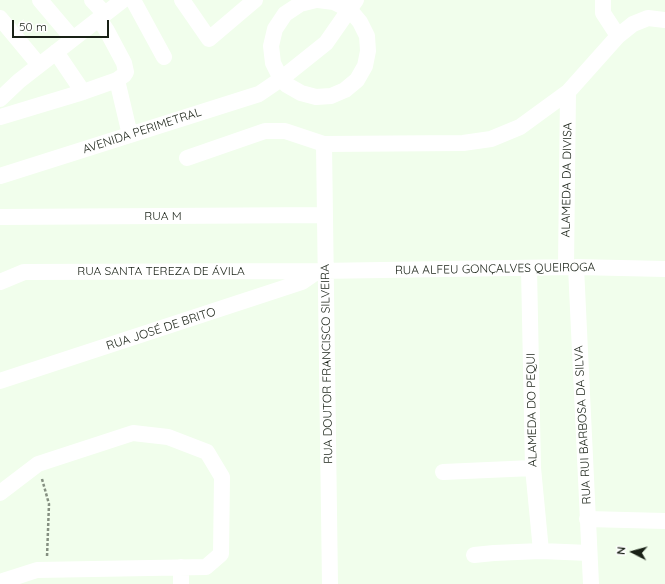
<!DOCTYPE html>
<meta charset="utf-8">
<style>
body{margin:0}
#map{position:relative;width:665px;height:584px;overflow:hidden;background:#f1feec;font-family:Quicksand,sans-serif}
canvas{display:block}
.north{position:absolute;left:613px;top:532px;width:40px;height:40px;-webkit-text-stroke:3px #fff;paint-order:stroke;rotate:276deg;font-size:11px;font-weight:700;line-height:16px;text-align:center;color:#192116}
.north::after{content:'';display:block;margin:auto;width:14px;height:18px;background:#192116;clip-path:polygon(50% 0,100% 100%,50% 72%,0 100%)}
.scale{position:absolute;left:12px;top:20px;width:97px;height:18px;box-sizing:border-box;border:2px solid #192116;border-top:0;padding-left:5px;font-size:12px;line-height:14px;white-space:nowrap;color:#192116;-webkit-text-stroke:3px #fff;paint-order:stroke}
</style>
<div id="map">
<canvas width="665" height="584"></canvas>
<div class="north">N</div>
<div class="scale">50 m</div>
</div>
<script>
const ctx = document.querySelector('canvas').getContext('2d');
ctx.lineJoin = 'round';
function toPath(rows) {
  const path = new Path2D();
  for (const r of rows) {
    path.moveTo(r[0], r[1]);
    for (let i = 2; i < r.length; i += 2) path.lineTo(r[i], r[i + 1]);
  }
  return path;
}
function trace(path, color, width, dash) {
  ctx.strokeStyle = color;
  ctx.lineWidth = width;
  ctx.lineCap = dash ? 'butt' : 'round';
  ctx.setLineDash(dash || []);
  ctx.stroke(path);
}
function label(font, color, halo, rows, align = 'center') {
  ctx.font = font + ' Quicksand,sans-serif';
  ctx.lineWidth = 3.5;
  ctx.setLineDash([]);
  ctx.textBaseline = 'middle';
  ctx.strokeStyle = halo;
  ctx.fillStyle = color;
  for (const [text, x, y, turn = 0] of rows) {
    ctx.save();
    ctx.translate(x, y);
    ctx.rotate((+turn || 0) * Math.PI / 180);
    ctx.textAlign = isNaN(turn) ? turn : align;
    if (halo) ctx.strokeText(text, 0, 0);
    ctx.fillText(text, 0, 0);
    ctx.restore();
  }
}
const path = toPath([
 [42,479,49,504,47,557]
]);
const minor = toPath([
 [40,0,73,39],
 [92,0,105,14],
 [133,0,164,57],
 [182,0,209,39,255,0],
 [316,0,300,4,285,14,275,29,271,46,273,63,281,79,287,85,301,93,316,97,331,96,345,90,357,80,365,66,368,51,367,36,360,22,350,10,334,2,318,0],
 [603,0,603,13,618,36],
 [0,18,39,65],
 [56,52,83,92],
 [117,80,130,135],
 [0,99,19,81,123,0],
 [0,117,83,92,117,80,124,75,126,72,124,63,107,31,99,19],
 [324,144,330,584],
 [187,158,265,131,285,131,324,144,463,143,491,139,520,127,568,92,618,36,633,24,648,18,665,20],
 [0,176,259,94,281,79,326,43,356,0],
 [0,217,325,215],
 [566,267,568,92],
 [576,267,591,584],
 [529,268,533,468,541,551],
 [0,282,24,272,318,271,576,267,665,269],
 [0,381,302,282,318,271],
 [443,472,533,468],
 [0,493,38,464,133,433,168,437,207,452,222,477,221,554,206,567,37,570,0,582],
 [587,519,665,521],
 [474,555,494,553,541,551,589,553],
 [181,567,181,584]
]);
const streetNames = [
 ["AVENIDA PERIMETRAL",142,131,-18],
 ["ALAMEDA DA DIVISA",567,180,-89],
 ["RUA M",163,216],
 ["RUA ALFEU GONÇALVES QUEIROGA",495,269,-1],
 ["RUA SANTA TEREZA DE ÁVILA",161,271],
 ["RUA JOSÉ DE BRITO",161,329,-18],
 ["RUA DOUTOR FRANCISCO SILVEIRA",327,364,-91],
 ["ALAMEDA DO PEQUI",532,410,-91],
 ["RUA RUI BARBOSA DA SILVA",583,425,-93]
];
trace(path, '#859081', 2.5, [3, 2]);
trace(minor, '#fff', 16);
label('12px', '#192116', '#fff', streetNames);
</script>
